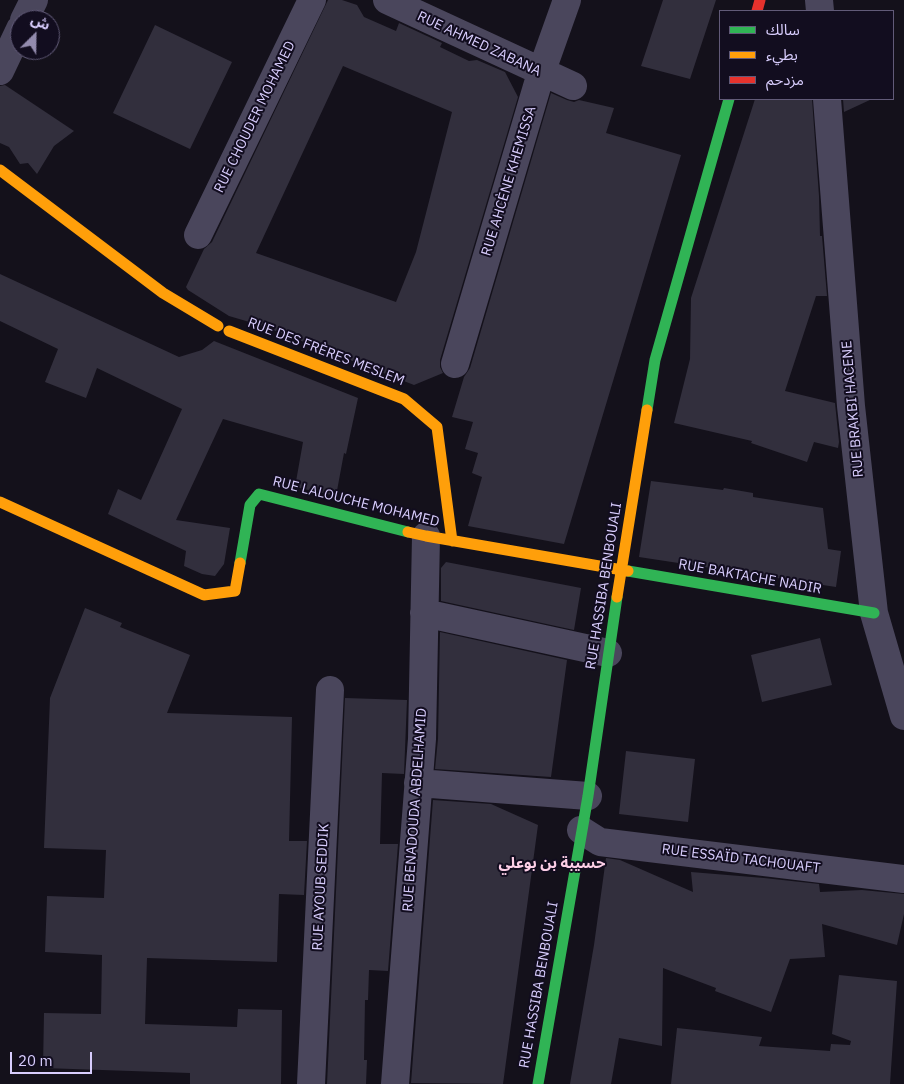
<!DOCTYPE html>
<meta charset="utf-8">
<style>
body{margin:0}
#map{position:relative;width:904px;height:1084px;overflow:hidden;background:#14111b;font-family:"IBM Plex Sans","Noto Sans Arabic",sans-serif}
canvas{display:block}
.legend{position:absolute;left:719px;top:10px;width:175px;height:90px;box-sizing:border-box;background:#120d1f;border:1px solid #615a78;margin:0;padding:6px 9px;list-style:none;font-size:15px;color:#d8cdfd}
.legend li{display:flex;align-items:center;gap:10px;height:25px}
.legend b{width:25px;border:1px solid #615a78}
.north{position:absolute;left:10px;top:10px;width:50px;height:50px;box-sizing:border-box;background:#120d1f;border:1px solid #615a78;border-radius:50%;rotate:23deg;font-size:14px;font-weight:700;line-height:20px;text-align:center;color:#d8cdfd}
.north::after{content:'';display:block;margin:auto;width:18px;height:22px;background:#938bae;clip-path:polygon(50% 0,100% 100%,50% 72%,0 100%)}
.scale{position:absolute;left:10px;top:1052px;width:82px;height:22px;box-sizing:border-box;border:2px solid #d8cdfd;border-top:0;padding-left:6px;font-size:15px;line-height:18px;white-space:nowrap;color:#d8cdfd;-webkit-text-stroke:4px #120d1f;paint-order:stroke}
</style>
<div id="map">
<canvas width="904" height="1084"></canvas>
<ul class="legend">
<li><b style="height:6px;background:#30b455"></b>سالك</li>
<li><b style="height:6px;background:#ff9f0a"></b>بطيء</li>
<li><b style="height:6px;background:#e5322d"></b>مزدحم</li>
</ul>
<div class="north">ش</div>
<div class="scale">20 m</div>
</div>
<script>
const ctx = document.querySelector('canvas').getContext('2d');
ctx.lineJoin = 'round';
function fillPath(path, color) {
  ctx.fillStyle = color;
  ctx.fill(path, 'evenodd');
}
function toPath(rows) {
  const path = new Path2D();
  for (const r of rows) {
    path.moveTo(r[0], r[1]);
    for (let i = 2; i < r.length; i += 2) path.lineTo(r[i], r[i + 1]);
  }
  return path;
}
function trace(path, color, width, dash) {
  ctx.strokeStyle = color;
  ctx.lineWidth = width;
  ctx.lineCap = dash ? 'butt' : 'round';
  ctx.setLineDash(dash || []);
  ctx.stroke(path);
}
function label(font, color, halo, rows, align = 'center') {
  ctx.font = font + ' "IBM Plex Sans","Noto Sans Arabic",sans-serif';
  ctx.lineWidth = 4;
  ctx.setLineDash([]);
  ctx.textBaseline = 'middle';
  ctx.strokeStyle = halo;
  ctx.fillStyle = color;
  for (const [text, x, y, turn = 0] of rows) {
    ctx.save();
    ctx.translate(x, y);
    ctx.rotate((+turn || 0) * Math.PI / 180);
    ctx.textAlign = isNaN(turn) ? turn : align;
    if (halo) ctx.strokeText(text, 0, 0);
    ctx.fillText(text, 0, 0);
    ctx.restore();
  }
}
const building = toPath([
 [328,0,342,0,357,5,364,17,396,31,399,23,442,43,440,47,469,61,477,60,505,72,518,97,440,360,440,367,443,373,414,385,263,326,229,316,188,290,186,287,204,249,212,242],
 [343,66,452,112,416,252,396,302,256,253],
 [663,0,716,0,690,79,641,66],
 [155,25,232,62,190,149,113,113],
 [5,85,74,131,54,146,37,174,28,163,20,164,9,147,0,143,0,86],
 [551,93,567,100,574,102,579,100,614,108,606,133,681,155,564,544,468,526,482,477,472,473,478,453,465,449,473,422,452,417,464,377,470,368],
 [755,99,812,99,819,196,820,236,822,236,827,296,816,296,785,391,835,403,839,442,838,448,814,442,807,462,751,443,752,441,674,423,690,359,691,298],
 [843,99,872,99,844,112],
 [0,274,179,357,202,350,214,341,358,398,346,454,344,453,336,496,295,487,303,442,223,419,176,520,230,528,224,564,215,576,202,574,184,566,186,551,108,514,118,489,141,500,182,409,97,368,86,398,45,382,58,349,0,321],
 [651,481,723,490,724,488,753,493,753,497,823,508,828,549,841,551,836,587,639,557],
 [446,562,581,588,574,630,441,601,441,568],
 [85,608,122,623,120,627,190,655,167,713,292,717,289,841,307,841,304,895,279,894,277,962,147,958,145,1024,237,1027,238,1009,282,1010,281,1084,190,1084,190,1073,43,1068,44,1013,101,1014,102,955,45,952,47,896,104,898,106,850,44,848,50,698],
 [440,632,567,660,551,777,435,769,438,739],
 [820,638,832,685,762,702,751,655],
 [345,698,407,700,404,774,382,773,380,844,398,844,388,971,369,970,368,1000,365,1000,364,1060,367,1060,366,1084,327,1084],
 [626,751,695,759,688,822,619,814],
 [433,800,491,804,538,825,503,1084,411,1083],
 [606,858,620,860,693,892,691,872,764,878,819,884,820,892,862,890,904,894,904,914,897,945,822,924,825,957,790,959,771,1012,715,991,716,988,663,968,662,1046,619,1038,611,1084,570,1084,594,945],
 [839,975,897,981,890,1084,671,1084,677,1028,762,1037,759,1046,830,1051,831,1044,850,1045,851,1041,832,1034]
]);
const street = toPath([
 [387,0,573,86],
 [819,0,820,11],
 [24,20,34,0],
 [0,71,20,29],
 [827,99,851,406,874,613,904,716],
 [198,235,312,0],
 [455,364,541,73,567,0],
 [424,613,608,653],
 [418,783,588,796],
 [581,830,600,842,904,879],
 [311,1084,330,690],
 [395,1084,422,739,426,536]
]);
const fast = toPath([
 [647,410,655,360,729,99],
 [240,563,250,505,259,494,408,532],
 [628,571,874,613],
 [538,1084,588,796,617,597]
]);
const slow = toPath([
 [0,170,163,293,218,326],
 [229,331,404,399,437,427,452,541],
 [0,502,204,595,235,591,240,563],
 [408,532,426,536,628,571],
 [617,597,647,410]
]);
const jam = toPath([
 [757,11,760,0]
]);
const streetNames = [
 ["RUE AHMED ZABANA",479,44,25],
 ["RUE CHOUDER MOHAMED",255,117,-64],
 ["RUE AHCÈNE KHEMISSA",509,181,-73],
 ["RUE DES FRÈRES MESLEM",326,352,21],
 ["RUE BRAKBI HACENE",853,409,-95],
 ["RUE LALOUCHE MOHAMED",356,502,14],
 ["RUE BAKTACHE NADIR",750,577,10],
 ["RUE HASSIBA BENBOUALI",604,586,-81],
 ["RUE BENADOUDA ABDELHAMID",415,810,-86],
 ["RUE ESSAÏD TACHOUAFT",741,859,7],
 ["RUE AYOUB SEDDIK",321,887,-87],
 ["RUE HASSIBA BENBOUALI",539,985,-80]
];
const neighbourhoodNames = [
 ["حسيبة بن بوعلي",552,864]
];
fillPath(building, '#322f3d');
trace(street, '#4a465c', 28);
trace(fast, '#30b455', 11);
trace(slow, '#ff9f0a', 11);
trace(jam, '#e5322d', 11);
label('14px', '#d8cdfd', '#120d1f', streetNames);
label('bold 15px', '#fdcfe7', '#120d1f', neighbourhoodNames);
</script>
